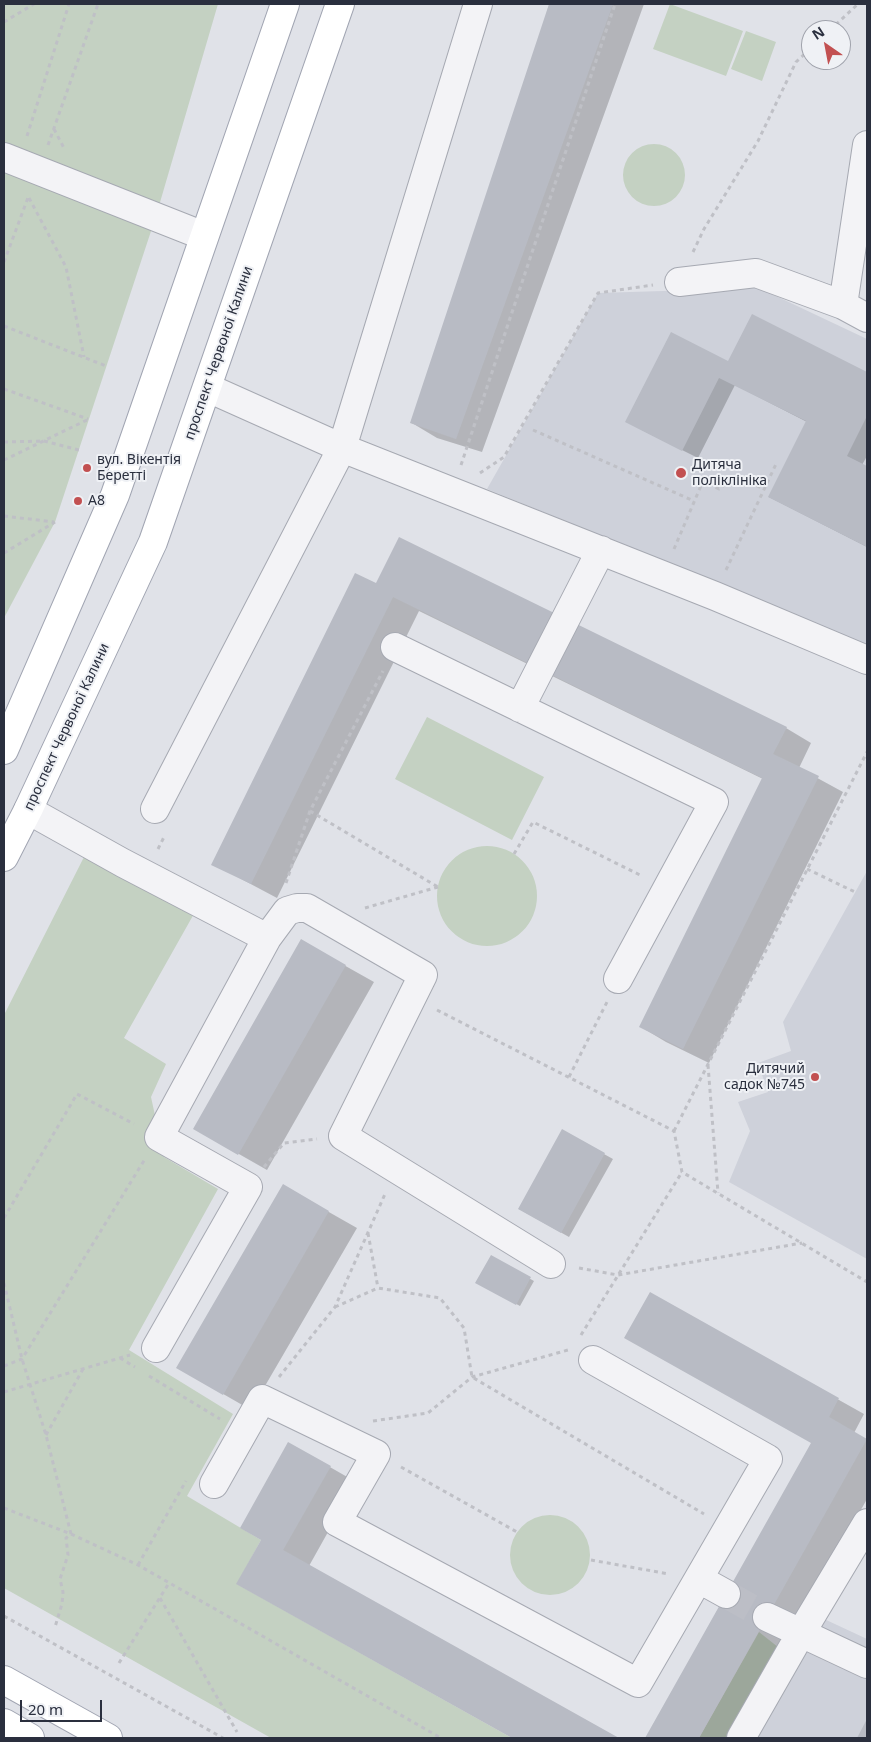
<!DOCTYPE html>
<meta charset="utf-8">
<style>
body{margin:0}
#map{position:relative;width:871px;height:1742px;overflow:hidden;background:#e0e2e8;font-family:"Noto Sans",sans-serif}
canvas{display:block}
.frame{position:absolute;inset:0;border:5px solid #2a2f3e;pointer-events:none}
.north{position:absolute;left:801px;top:20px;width:50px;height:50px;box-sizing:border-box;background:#eff1f5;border:1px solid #a0a3ac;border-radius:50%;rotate:327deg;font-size:14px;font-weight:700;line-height:20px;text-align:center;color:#2a2f3e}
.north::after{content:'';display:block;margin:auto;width:18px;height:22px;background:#c25051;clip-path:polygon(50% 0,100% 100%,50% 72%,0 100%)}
.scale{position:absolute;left:20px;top:1700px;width:82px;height:22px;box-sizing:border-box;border:2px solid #2a2f3e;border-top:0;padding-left:6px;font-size:15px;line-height:18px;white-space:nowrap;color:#2a2f3e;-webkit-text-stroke:4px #eff1f5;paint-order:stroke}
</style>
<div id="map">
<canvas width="871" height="1742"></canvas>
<div class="frame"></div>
<div class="north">N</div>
<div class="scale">20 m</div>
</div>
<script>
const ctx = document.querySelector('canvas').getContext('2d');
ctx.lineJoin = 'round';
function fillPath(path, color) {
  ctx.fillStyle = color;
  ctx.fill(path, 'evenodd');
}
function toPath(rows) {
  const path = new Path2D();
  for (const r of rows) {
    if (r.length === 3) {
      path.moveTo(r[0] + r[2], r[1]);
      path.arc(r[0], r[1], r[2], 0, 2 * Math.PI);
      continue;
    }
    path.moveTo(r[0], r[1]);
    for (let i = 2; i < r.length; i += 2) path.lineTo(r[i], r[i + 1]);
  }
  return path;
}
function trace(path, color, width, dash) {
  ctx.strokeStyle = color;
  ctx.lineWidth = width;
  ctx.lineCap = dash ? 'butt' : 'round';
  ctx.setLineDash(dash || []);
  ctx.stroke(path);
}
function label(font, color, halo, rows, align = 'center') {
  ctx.font = font + ' "Noto Sans",sans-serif';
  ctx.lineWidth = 4;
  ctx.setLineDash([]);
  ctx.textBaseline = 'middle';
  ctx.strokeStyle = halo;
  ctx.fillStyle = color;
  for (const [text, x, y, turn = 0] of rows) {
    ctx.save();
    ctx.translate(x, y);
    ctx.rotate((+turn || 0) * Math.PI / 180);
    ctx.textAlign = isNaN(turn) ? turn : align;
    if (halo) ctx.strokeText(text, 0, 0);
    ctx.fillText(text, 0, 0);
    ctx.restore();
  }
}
const built = toPath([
 [759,288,867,339,867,645,487,489,598,293],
 [867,871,867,1259,729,1182,750,1131,738,1102,768,1092,758,1063,791,1051,783,1022],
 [822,1618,867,1639,867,1738,753,1738]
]);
const green = toPath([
 [4,4,218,4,156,216,55,522,4,618],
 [670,4,743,31,726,76,653,49],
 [746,31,776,42,762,81,731,69],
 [654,175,31],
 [427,717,544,777,512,840,395,779],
 [487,896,50],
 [84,857,195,912,124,1038,166,1064,151,1097,164,1157,218,1189,129,1350,233,1414,187,1496,261,1540,237,1584,512,1738,271,1738,4,1588,4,1015],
 [550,1555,40],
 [759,1632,778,1647,725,1738,699,1738]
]);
const shadow = toPath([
 [551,4,644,4,482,452,437,438,412,423],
 [752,316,867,374,867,456,862,465,867,468,867,547,769,497,807,422,735,385,698,458,642,430,729,362],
 [377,585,786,728,811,743,799,768,843,792,709,1063,666,1042,641,1027,763,779,419,611,277,898,213,864],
 [301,941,374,982,267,1170,195,1129],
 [562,1131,613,1159,569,1237,519,1209],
 [283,1186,357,1228,251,1410,178,1368],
 [491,1257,534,1281,520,1306,477,1283],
 [650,1294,864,1414,854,1433,867,1440,867,1499,733,1738,646,1738,812,1443],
 [288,1443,356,1482,309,1566,616,1738,513,1738,263,1598,263,1540]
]);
const building = toPath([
 [549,4,613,4,456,439,410,423],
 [752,314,867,372,867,416,847,456,867,466,867,547,768,497,806,421,719,378,682,451,625,422,671,332,728,361],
 [399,537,787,727,773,754,819,776,683,1049,639,1027,762,778,393,597,251,884,211,865,355,573,376,583],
 [301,939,346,965,238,1155,193,1129],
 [562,1129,605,1153,561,1233,518,1209],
 [283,1184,329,1211,223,1395,176,1368],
 [491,1255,531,1277,516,1305,475,1283],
 [650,1292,839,1398,829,1417,867,1439,699,1738,645,1738,811,1443,624,1338],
 [288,1442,331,1466,283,1550,619,1738,512,1738,236,1584,261,1540,240,1528],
 [867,1719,867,1738,857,1738]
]);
const minorTunnel = toPath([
 [726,1594,767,1617]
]);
const path = toPath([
 [4,22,34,4],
 [830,30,858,4],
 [54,129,65,150],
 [27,136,69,4],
 [48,145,98,4],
 [29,198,66,267,84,357],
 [693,252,704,229,758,141,796,62,811,48],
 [4,262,29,195],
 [4,326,106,366],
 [4,389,88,419],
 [533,430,694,501],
 [4,442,44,441,79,450],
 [4,460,89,419],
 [461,465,615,4],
 [480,473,504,457,598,293,653,285],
 [4,516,54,522],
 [674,549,703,481,719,489,736,476,764,489],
 [4,553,55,522],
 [726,570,777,462],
 [310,811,438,887],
 [158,849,165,835],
 [514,854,533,822,642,876],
 [807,869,855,892],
 [286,883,310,811,383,671],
 [365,908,438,887],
 [437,1010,674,1131,682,1172,867,1282],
 [708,1065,718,1193],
 [569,1077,607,1002],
 [674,1131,867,752],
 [264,1167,284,1143,317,1139],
 [4,1218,77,1094,134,1124],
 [368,1233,378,1288],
 [579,1268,618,1275,802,1243],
 [4,1283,22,1359,46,1435,71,1534,66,1538,68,1555,60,1579,63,1592,62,1604,55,1627],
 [335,1307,378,1288,440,1298,464,1328,472,1377,704,1514],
 [581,1335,682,1172],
 [120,1358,135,1367],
 [4,1366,22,1359,145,1159],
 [149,1376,220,1419],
 [279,1377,335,1307,385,1194],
 [4,1392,130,1355],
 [373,1421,428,1413,472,1377,568,1350],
 [46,1435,83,1369],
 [401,1467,517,1532],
 [4,1508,71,1534,138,1565,441,1738],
 [591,1560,669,1574],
 [138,1565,186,1481],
 [160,1598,237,1732],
 [4,1616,223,1738],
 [119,1663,169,1583]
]);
const minor = toPath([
 [4,157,204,236],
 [679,282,756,273,843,305,867,318],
 [843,305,867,145],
 [208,388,342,448,715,596,867,660],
 [395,647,714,802,618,979],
 [520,708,601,550],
 [155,809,342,448,478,4],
 [28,810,123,863,267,938,159,1137,248,1187,156,1348],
 [267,938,287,911,297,908,307,908,423,975,343,1136,551,1264],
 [214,1484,262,1399,376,1454,337,1522,638,1683,768,1459,593,1360],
 [699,1579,726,1594],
 [767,1617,867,1664],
 [741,1738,801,1633,867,1523]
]);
const major = toPath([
 [4,750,115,495,285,4],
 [4,857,28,810,153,542,340,4],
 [4,1680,108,1738],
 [4,1723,30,1738]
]);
const markers = [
 [87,468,5,"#c25051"],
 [681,473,6,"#c25051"],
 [78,501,5,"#c25051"],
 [815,1077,5,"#c25051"]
];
const streetNames = [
 ["проспект Червоної Калини",219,353,-71],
 ["проспект Червоної Калини",67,727,-65]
];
const poiNames = [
 ["вул. Вікентія",97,460],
 ["Беретті",97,476],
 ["Дитяча",692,465],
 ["поліклініка",692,481],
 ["А8",88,501],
 ["Дитячий",805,1069,"right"],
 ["садок №745",805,1085,"right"]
];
fillPath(built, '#ced1da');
fillPath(green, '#c4d1c2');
fillPath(shadow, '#0003');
fillPath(building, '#b8bbc4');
trace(minorTunnel, '#bcbec6', 28, [28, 14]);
trace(minor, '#a6a9b2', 30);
trace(major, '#a1a5b2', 30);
trace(path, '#bfc0c6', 3, [4, 4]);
trace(minor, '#f3f3f6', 28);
trace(major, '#fff', 28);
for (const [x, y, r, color] of markers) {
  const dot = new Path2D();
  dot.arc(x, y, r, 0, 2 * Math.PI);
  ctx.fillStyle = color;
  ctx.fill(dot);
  trace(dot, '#eff1f5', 2);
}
label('14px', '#2a2f3e', '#eff1f5', streetNames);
label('14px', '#2a2f3e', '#eff1f5', poiNames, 'left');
</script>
